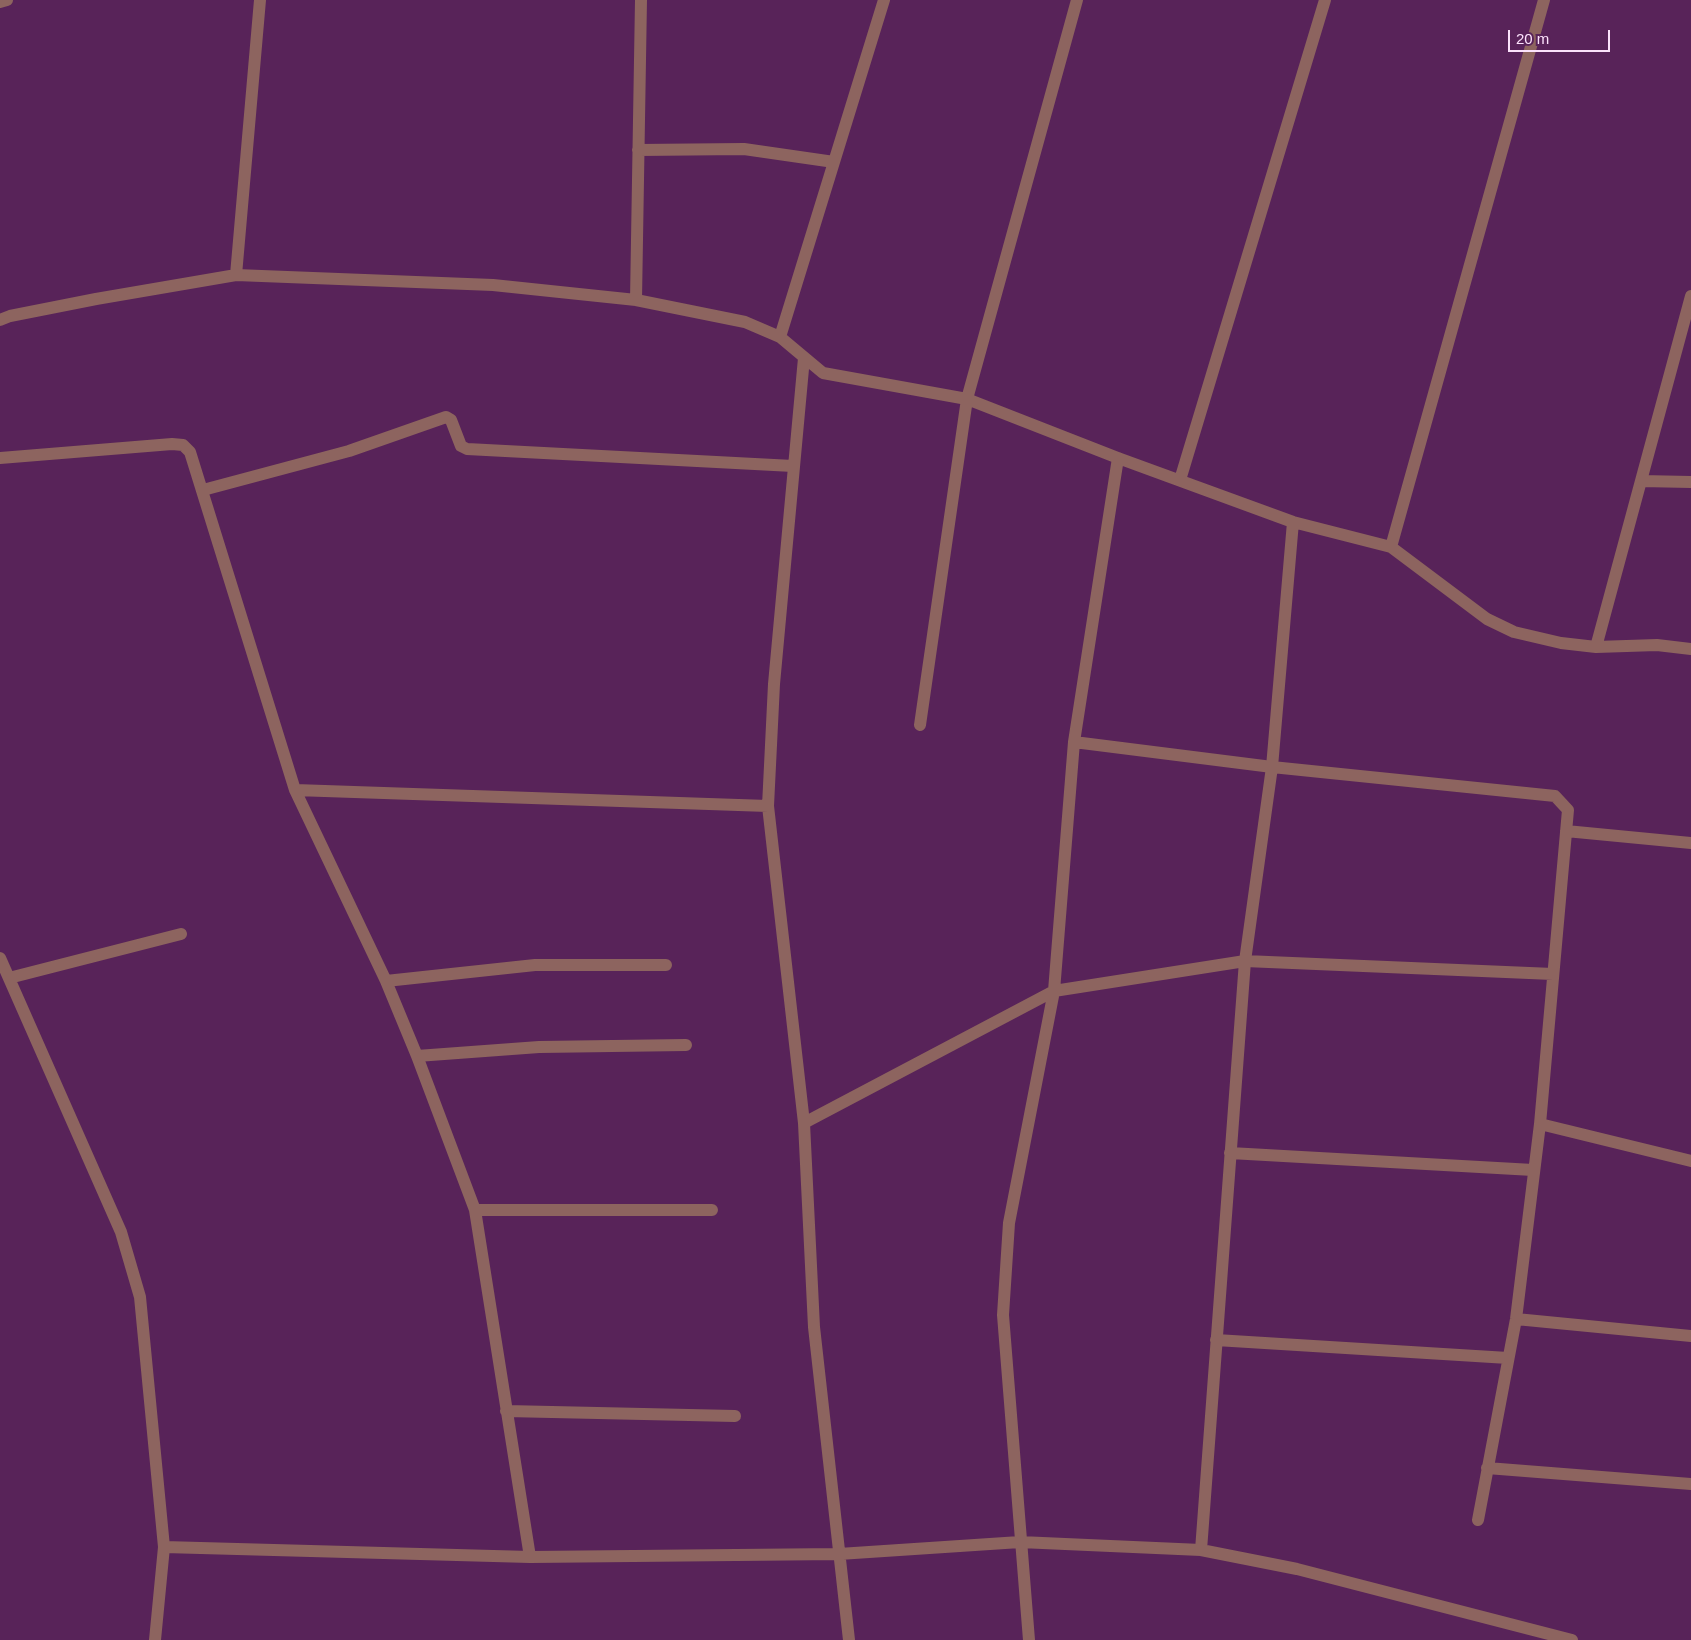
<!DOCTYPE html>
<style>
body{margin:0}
#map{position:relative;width:1691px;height:1640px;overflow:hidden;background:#582359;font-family:Arial,sans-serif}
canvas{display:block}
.scale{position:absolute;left:1508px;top:30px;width:102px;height:22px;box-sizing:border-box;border:2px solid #fce2fc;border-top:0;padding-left:6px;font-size:15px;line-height:18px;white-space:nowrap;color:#fce2fc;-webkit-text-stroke:4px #582359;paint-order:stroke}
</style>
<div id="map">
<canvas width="1691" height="1640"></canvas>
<div class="scale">20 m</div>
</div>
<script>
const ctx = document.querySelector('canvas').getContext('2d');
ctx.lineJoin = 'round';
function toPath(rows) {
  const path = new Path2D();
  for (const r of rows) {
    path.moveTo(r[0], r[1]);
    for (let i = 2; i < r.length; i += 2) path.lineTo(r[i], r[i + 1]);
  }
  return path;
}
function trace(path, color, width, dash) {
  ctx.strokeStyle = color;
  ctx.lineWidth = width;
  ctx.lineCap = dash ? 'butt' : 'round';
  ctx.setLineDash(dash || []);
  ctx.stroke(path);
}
const minor = toPath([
 [0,2,7,0],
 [638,150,744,149,834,162],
 [236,275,260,0],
 [636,300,641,0],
 [0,320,10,316,96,299,236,275,493,285,636,300,745,322,780,337,823,373,967,399,1118,458,1293,522,1391,547,1487,619,1514,632,1561,643,1596,647,1657,645,1691,649],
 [780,337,884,0],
 [804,358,774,684,768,806,804,1123,814,1327,849,1640],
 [0,458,172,444,183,445,190,452,295,790,386,981,417,1056,475,1210,530,1557],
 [1180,480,1325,0],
 [1641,481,1691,482],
 [203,490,349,451,446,417,451,420,461,446,467,449,793,466],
 [1391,547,1544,0],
 [1596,647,1691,296],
 [920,725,967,399,1077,0],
 [1074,742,1272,767,1555,796,1568,810,1540,1124,1516,1319,1478,1520],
 [295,790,768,806],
 [1566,831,1691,843],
 [0,958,121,1232,140,1297,164,1547,155,1640],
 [9,978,181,934],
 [386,981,535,965,666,965],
 [417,1056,539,1047,686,1045],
 [804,1123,1054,991,1245,961,1553,974],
 [1540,1124,1691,1161],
 [1230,1153,1533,1170],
 [475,1210,712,1210],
 [1516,1319,1691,1336],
 [1216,1340,1508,1358],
 [506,1411,735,1416],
 [1487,1468,1691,1484],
 [164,1547,530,1557,839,1554,1020,1542,1201,1550,1297,1569,1572,1640],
 [1201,1550,1245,961,1272,767,1293,522],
 [1029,1640,1003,1315,1009,1223,1054,991,1074,742,1118,458]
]);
trace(minor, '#8d645f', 12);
</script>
